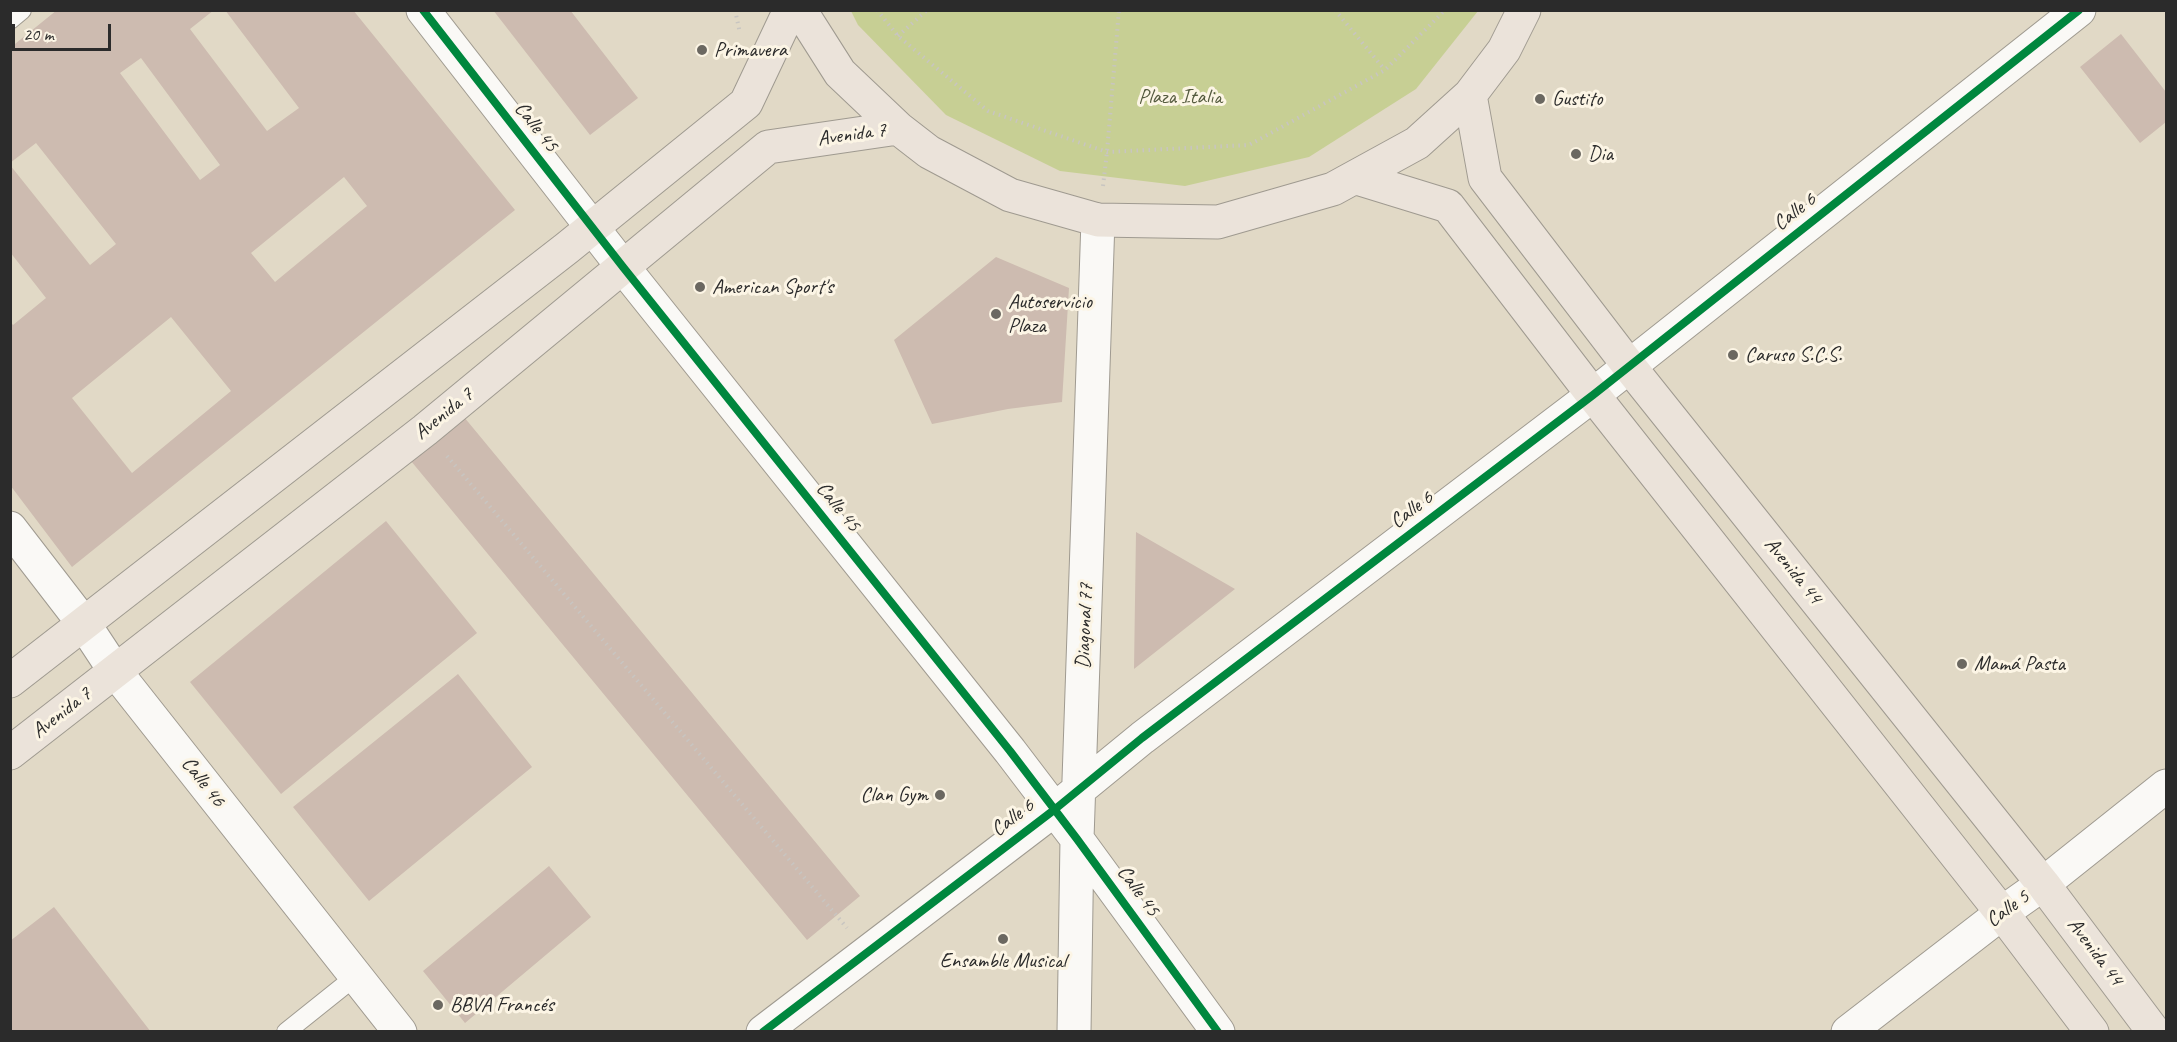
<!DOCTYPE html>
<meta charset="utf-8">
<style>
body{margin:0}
#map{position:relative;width:2177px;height:1042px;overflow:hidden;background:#e1d9c6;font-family:Caveat,sans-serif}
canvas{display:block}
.frame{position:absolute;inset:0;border:12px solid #2b2b2b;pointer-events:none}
.scale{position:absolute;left:12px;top:24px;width:99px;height:27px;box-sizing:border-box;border:3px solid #2b2b2b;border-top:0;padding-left:8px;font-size:18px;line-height:21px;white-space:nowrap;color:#2b2b2b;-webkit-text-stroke:4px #fcf5e5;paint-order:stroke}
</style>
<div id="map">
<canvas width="2177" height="1042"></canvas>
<div class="frame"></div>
<div class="scale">20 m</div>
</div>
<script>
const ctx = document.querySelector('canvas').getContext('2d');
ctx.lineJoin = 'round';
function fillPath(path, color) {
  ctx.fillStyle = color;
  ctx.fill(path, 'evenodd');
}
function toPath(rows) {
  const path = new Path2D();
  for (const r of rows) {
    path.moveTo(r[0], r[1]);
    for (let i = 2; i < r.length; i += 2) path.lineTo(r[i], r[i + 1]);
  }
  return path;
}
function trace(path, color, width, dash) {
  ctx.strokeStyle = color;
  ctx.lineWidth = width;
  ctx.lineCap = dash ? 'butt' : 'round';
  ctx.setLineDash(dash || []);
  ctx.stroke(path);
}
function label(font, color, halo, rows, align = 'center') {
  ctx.font = font + ' Caveat,sans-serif';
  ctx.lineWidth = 6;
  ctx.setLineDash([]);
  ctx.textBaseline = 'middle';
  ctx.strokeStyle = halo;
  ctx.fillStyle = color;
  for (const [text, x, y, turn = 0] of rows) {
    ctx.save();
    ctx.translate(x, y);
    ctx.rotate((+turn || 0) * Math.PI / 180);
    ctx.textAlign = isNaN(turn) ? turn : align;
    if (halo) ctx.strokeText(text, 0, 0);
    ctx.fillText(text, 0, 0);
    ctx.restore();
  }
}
const green = toPath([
 [851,11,1478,11,1416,89,1309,157,1185,186,1060,171,946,115,858,25]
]);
const building = toPath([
 [57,10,214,10,190,29,267,131,299,108,225,10,353,10,515,210,72,567,10,485,10,321,13,325,46,298,10,252,10,165,90,265,116,244,36,143,10,163,10,48],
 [141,58,220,165,200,180,120,73],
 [344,177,367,206,275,282,251,253],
 [171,317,231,391,132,473,72,398],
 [493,10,570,10,638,98,590,135],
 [2121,34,2166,92,2166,122,2140,143,2080,67],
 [996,257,1069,288,1062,402,1008,409,932,424,894,340],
 [464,417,860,896,807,940,411,461],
 [386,521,477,633,281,794,190,682],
 [1136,532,1235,589,1134,669],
 [458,674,532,767,369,901,293,807],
 [549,866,591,917,465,1023,423,971],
 [54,907,151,1032,10,1032,10,941]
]);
const path = toPath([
 [735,10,740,33],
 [877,10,898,36,988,111,1107,152,1249,145,1385,70,1445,10],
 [1335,10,1385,70],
 [898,36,927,10],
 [1103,186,1107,152,1119,10],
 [447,456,847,928]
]);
const service = toPath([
 [10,20,22,10],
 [286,1032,356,976]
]);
const minor = toPath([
 [423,10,623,267,1010,751,1077,839,1218,1032],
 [10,528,84,624,115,671,400,1032],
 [763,1032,1054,810,1142,738,1593,395,2079,10],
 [1074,1032,1077,839,1098,220],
 [1848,1032,2002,913,2043,884,2166,786]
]);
const primary = toPath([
 [800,10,840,73,898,128,929,152,1010,195,1098,220,1218,222,1333,189,1417,143,1470,95,1504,50,1524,10],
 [1470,95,1485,178,1629,366,2043,884,2154,1032],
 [1357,178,1448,206,1593,395,2002,913,2092,1032],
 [10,681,567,248,746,103,790,10],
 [10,753,425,430,768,147,898,128]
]);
const cycleway = toPath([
 [423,10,623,267,1010,751,1077,839,1218,1032],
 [763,1032,1054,810,1142,738,1593,395,2079,10]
]);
const markers = [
 [702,50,6,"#6b6861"],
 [1540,99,6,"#6b6861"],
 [1576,154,6,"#6b6861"],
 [700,287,6,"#6b6861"],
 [996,314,6,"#6b6861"],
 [1733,355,6,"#6b6861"],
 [1962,664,6,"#6b6861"],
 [940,795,6,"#6b6861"],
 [1003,939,6,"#6b6861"],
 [438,1005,6,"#6b6861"]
];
const poiNames = [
 ["Primavera",714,50],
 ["Gustito",1552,99],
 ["Dia",1588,154],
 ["American Sport's",712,287],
 ["Autoservicio",1008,302],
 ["Plaza",1008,326],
 ["Caruso S.C.S.",1745,355],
 ["Mamá Pasta",1974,664],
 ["Clan Gym",928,795,"right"],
 ["Ensamble Musical",1003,961,"center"],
 ["BBVA Francés",450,1005]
];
const parkNames = [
 ["Plaza Italia",1180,97]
];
const streetNames = [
 ["Calle 45",536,127,52],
 ["Avenida 7",852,135,-8],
 ["Calle 6",1795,212,-38],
 ["Avenida 7",444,414,-39],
 ["Calle 45",838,507,51],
 ["Calle 6",1412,510,-37],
 ["Avenida 44",1793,571,51],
 ["Diagonal 77",1085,626,-88],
 ["Avenida 7",62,713,-38],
 ["Calle 46",203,782,52],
 ["Calle 6",1013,818,-37],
 ["Calle 45",1138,891,54],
 ["Calle 5",2008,909,-36],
 ["Avenida 44",2095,952,53]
];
fillPath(green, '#c7cf94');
fillPath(building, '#cdbbb0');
trace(service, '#9f9a90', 20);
trace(minor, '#9f9a90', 35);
trace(primary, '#9f9a90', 35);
trace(path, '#c8c5c1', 4, [1.5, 4.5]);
trace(service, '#faf9f6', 18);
trace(minor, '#faf9f6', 33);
trace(primary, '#ebe3da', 33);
trace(cycleway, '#00873e', 8);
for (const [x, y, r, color] of markers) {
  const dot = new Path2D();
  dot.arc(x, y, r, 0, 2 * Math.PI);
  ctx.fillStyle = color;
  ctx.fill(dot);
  trace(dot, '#fcf5e5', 2);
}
label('21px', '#2b2b2b', '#fcf5e5', poiNames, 'left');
label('21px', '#545a3e', '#fcf5e5', parkNames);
label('21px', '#2b2b2b', '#fcf5e5', streetNames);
</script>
